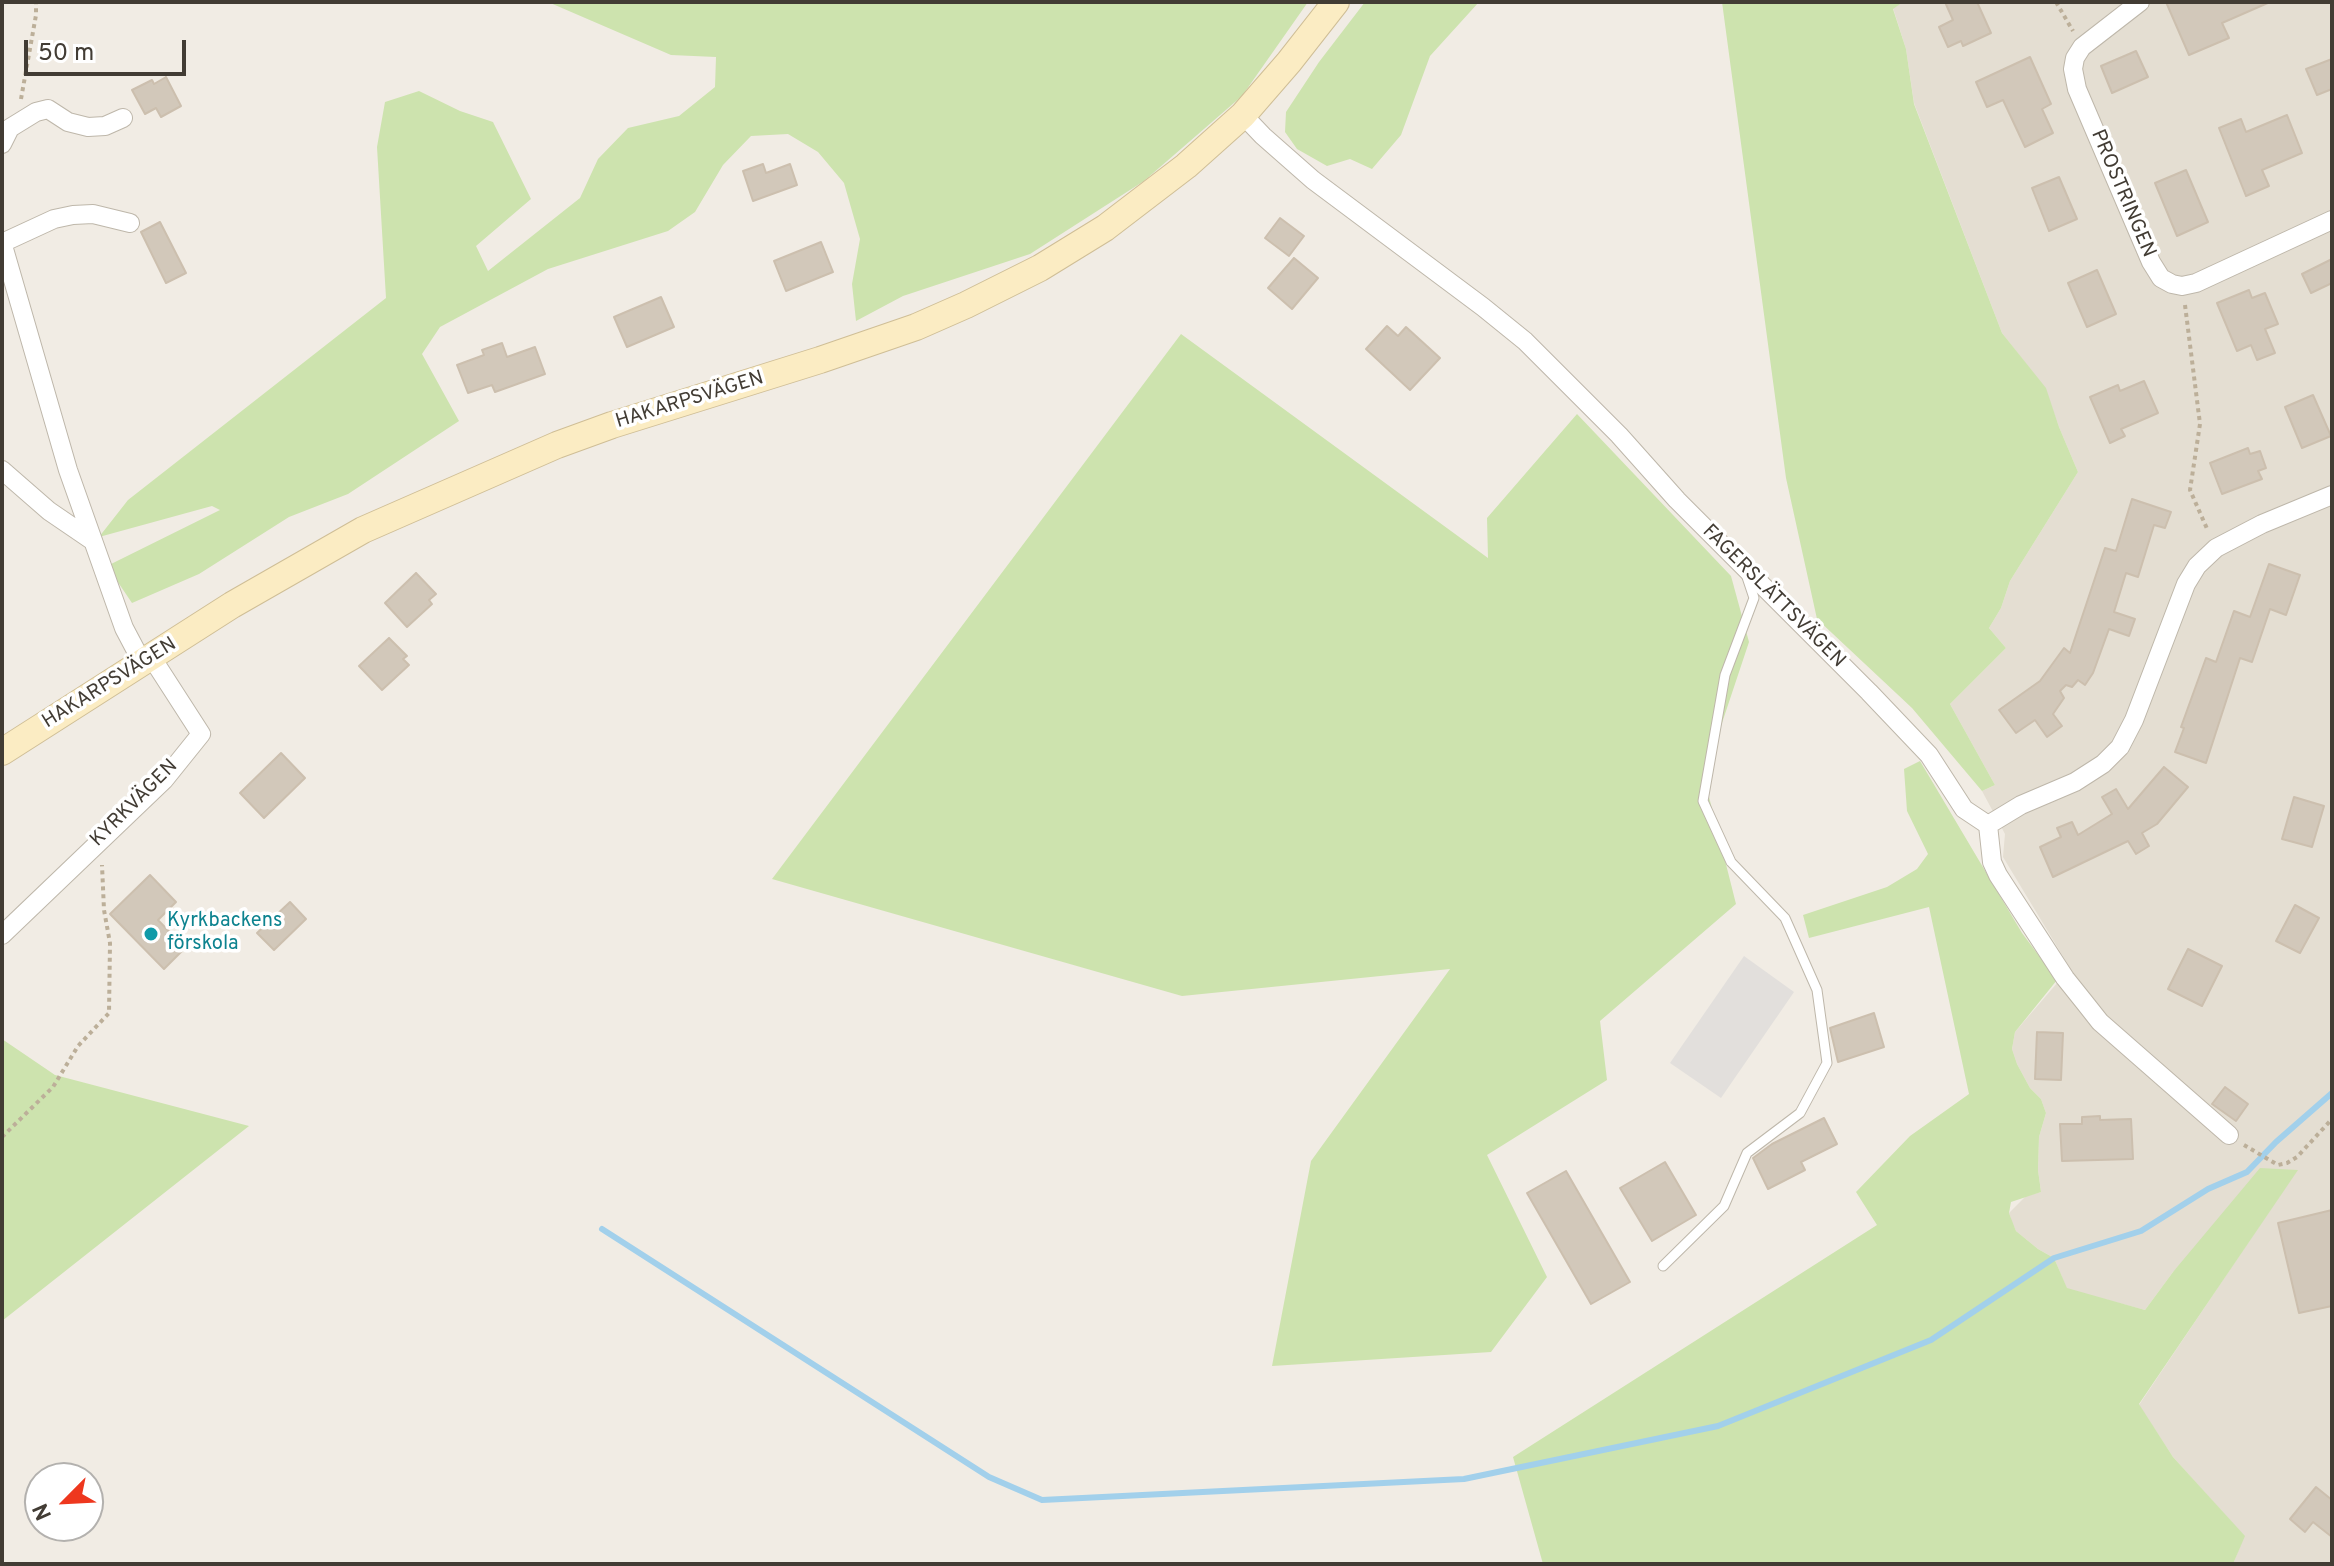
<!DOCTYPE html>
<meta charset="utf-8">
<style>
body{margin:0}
#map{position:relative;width:2334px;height:1566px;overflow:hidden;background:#f1ece4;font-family:Overpass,sans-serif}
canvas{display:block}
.frame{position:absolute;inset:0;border:4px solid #423c34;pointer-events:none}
.north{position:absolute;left:24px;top:1462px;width:80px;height:80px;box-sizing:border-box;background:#fff;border:2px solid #b3b1ae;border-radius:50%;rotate:246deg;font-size:22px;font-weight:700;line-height:32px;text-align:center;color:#423c34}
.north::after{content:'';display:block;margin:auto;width:28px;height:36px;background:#ee371e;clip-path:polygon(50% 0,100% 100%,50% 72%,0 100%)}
.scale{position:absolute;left:24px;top:40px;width:162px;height:36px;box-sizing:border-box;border:4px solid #423c34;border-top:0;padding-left:10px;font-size:24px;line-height:28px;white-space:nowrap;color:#423c34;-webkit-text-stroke:6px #fff;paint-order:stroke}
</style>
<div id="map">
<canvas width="2334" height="1566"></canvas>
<div class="frame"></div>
<div class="north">N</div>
<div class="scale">50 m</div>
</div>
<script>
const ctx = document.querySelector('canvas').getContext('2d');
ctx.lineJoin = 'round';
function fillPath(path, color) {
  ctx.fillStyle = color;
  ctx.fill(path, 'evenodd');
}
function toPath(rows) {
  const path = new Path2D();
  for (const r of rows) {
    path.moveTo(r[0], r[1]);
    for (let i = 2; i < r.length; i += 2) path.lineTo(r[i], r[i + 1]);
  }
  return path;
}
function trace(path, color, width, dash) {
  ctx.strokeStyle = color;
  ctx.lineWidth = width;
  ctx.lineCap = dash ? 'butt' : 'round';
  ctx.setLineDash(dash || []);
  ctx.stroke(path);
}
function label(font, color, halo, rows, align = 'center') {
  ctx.font = font + ' Overpass,sans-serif';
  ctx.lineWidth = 7;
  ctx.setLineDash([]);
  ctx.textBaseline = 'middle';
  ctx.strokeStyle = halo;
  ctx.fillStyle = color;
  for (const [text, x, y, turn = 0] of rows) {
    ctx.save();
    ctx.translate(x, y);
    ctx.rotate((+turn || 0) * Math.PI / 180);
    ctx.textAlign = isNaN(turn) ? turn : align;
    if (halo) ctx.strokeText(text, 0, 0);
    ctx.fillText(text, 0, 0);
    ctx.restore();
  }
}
const residential = toPath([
 [1903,2,2332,2,2332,1564,2233,1564,2244,1536,2173,1457,2139,1405,2297,1170,2173,1272,2145,1310,2067,1289,2054,1258,2038,1249,2016,1231,2012,1222,2009,1213,2026,1196,2041,1192,2038,1170,2039,1137,2046,1113,2041,1099,2030,1088,2017,1064,2012,1049,2015,1032,2070,968,2003,857,2005,834,1982,791,1995,785,1950,704,2006,648,1989,628,2001,608,2010,581,2078,472,2059,427,2045,388,2002,333,1914,103,1906,49,1893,8]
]);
const green = toPath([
 [548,2,1308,2,1242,96,1144,181,1030,254,903,296,856,321,852,284,860,239,844,183,818,152,788,134,751,136,723,165,695,212,668,231,548,269,440,327,422,354,459,421,348,494,289,517,199,574,132,603,107,566,220,510,212,506,99,537,128,500,386,298,377,147,385,102,419,91,460,111,493,122,531,199,476,246,488,271,580,198,598,159,628,128,679,116,715,87,716,57,671,55],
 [1365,2,1479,2,1430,56,1401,135,1372,169,1350,159,1327,166,1297,149,1285,132,1286,112,1319,62],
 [1722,2,1903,2,1893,9,1906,49,1914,104,2002,333,2046,388,2059,427,2078,472,2010,581,2001,608,1989,628,2006,648,1950,704,1995,785,1982,791,1912,708,1817,619,1786,478],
 [1181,334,1488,558,1487,518,1577,414,1731,576,1749,642,1704,777,1736,904,1600,1021,1607,1080,1487,1155,1547,1277,1491,1352,1272,1366,1311,1161,1450,969,1182,996,772,879],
 [1920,761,2022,933,2057,980,2015,1032,2012,1049,2017,1064,2030,1088,2041,1099,2046,1113,2039,1137,2038,1170,2041,1192,2011,1202,2009,1213,2016,1231,2038,1249,2054,1258,2067,1288,2145,1310,2173,1272,2260,1168,2298,1170,2139,1404,2173,1457,2245,1536,2233,1564,1543,1564,1513,1457,1877,1225,1856,1192,1910,1136,1969,1094,1929,907,1809,938,1803,915,1887,887,1917,869,1928,854,1907,811,1904,769],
 [2,1039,55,1075,249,1126,2,1321]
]);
const parking = toPath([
 [1744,956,1794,992,1721,1098,1670,1063]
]);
const stream = toPath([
 [602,1229,989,1477,1042,1500,1464,1479,1718,1426,1931,1340,2054,1258,2141,1231,2208,1189,2247,1172,2276,1142,2332,1093]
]);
const building = toPath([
 [1945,2,1977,2,1991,33,1963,46,1961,41,1948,47,1939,27,1953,20,1945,2],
 [2166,2,2270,2,2222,23,2229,38,2189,55,2166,2],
 [2136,51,2148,77,2112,93,2101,66,2136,51],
 [2030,57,2051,104,2042,109,2053,133,2025,147,2003,100,1987,107,1976,82,2030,57],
 [2332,59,2332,89,2317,95,2306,69,2332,59],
 [166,77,181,106,161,117,156,108,145,114,132,90,152,80,154,84,166,77],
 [2287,115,2302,153,2262,170,2269,186,2246,196,2219,128,2241,119,2246,132,2287,115],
 [763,164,766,173,790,164,797,185,753,201,743,171,763,164],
 [2186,170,2208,222,2177,236,2155,183,2186,170],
 [2059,177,2077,219,2049,231,2032,188,2059,177],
 [1280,218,1304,236,1289,256,1265,238,1280,218],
 [160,222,186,273,166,283,141,232,160,222],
 [821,242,833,272,786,291,774,261,821,242],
 [1294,258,1318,278,1292,309,1268,288,1294,258],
 [2332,259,2332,283,2311,293,2302,274,2332,259],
 [2097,270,2116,314,2087,327,2068,283,2097,270],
 [2249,290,2252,298,2265,293,2278,324,2265,329,2275,353,2257,360,2251,345,2237,351,2217,303,2249,290],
 [661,297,674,327,627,347,614,317,661,297],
 [1387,326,1398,336,1406,327,1440,358,1410,390,1366,349,1387,326],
 [502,343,507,357,535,347,545,374,495,392,492,385,468,393,457,365,484,355,482,350,502,343],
 [2144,381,2158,413,2121,429,2125,436,2110,443,2090,397,2118,385,2120,391,2144,381],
 [2313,395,2331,436,2302,448,2285,407,2313,395],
 [2248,448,2250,454,2260,451,2266,468,2258,471,2262,479,2222,494,2210,463,2248,448],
 [2132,499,2171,512,2165,528,2154,525,2138,577,2126,573,2114,612,2135,619,2129,636,2109,629,2093,673,2085,685,2078,680,2072,687,2066,685,2060,691,2064,698,2053,714,2062,726,2047,737,2035,720,2016,733,1999,710,2040,681,2064,648,2070,653,2105,548,2116,551,2132,499],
 [2269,564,2300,575,2286,615,2270,609,2252,662,2240,658,2206,763,2175,752,2184,728,2181,727,2206,658,2216,662,2234,611,2250,617,2269,564],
 [416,573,436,594,429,600,432,604,407,627,385,603,416,573],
 [389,638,407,656,403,659,409,665,382,690,359,666,389,638],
 [281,753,305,778,264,818,240,793,281,753],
 [2164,767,2188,787,2157,824,2142,833,2149,846,2136,854,2128,841,2053,877,2040,847,2061,837,2057,828,2072,822,2078,835,2112,814,2102,797,2116,789,2128,809,2164,767],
 [2294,797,2324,806,2312,847,2282,839,2294,797],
 [150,875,176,902,158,920,185,948,164,969,110,914,150,875],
 [290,902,306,919,274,950,257,933,290,902],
 [2295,905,2319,918,2300,953,2276,941,2295,905],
 [2188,949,2222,966,2202,1006,2168,989,2188,949],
 [1874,1013,1884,1047,1838,1062,1830,1028,1874,1013],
 [2037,1032,2063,1033,2061,1080,2035,1079,2037,1032],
 [2225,1087,2248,1104,2236,1121,2212,1104,2225,1087],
 [2100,1116,2100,1120,2131,1119,2133,1159,2062,1161,2060,1124,2082,1124,2082,1117,2100,1116],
 [1824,1118,1837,1144,1801,1162,1805,1170,1768,1189,1753,1158,1772,1144,1824,1118],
 [1665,1162,1696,1215,1652,1241,1620,1188,1665,1162],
 [1566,1171,1630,1282,1591,1304,1527,1193,1566,1171],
 [2332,1210,2332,1306,2299,1313,2278,1223,2332,1210],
 [2316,1487,2332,1500,2332,1537,2313,1522,2305,1532,2290,1519,2316,1487]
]);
const path = toPath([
 [2056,2,2073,31],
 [21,99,36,15,36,2],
 [2185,305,2200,424,2190,490,2208,531],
 [2,1137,53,1087,78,1046,109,1013,110,943,104,910,102,865],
 [2244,1145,2278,1165,2287,1163,2297,1157,2332,1119]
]);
const lane = toPath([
 [1663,1266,1724,1206,1747,1153,1800,1113,1827,1063,1817,990,1785,918,1731,862,1703,801,1725,675,1754,598,1747,577]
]);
const street = toPath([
 [2140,2,2082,47,2075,58,2073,69,2077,89,2151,262,2161,278,2172,284,2182,286,2196,283,2332,220],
 [1243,115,1263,136,1313,180,1483,307,1525,341,1619,435,1677,500,1869,692,1929,755,1964,809,1988,825,1992,862,1998,875,2065,978,2085,1003,2100,1022,2229,1135],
 [2,144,10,128,36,112,48,109,68,122,88,127,105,126,123,118],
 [2,242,68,470,124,628,143,664],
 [2,243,54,219,73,215,93,214,130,223],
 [2,470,49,511,93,541],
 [1988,825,2021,805,2075,782,2103,764,2120,747,2134,720,2186,584,2197,566,2216,548,2262,524,2332,495],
 [2,935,164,780,201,734,152,658]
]);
const secondary = toPath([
 [2,752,232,605,363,530,557,445,612,425,820,360,916,327,966,305,1040,268,1105,228,1186,166,1243,115,1289,62,1336,2]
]);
const markers = [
 [151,934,8,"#0f9aa8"]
];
const streetNames = [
 ["PROSTRINGEN",2122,194,67],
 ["HAKARPSVÄGEN",690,401,-17],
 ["FAGERSLÄTTSVÄGEN",1773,597,45],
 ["HAKARPSVÄGEN",110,684,-32],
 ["KYRKVÄGEN",135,804,-45]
];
const cultureNames = [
 ["Kyrkbackens",167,922],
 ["förskola",167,945]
];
fillPath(residential, '#e4ded2');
fillPath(green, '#cde3ae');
fillPath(parking, '#e2dfdc');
trace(stream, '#a2d0eb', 6);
fillPath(building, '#d2c8ba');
trace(building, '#ccbfae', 2);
trace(lane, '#beb7aa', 11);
trace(street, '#beb7aa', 20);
trace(secondary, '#cfbe96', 28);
trace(path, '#bcaf99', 4, [4, 4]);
trace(lane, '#fff', 9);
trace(street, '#fff', 18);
trace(secondary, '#fbecc3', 26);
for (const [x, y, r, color] of markers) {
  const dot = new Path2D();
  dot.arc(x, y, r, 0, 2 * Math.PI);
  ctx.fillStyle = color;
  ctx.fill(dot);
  trace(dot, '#fff', 3);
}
label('20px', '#423c34', '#fff', streetNames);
label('20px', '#0d838f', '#fff', cultureNames, 'left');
</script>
